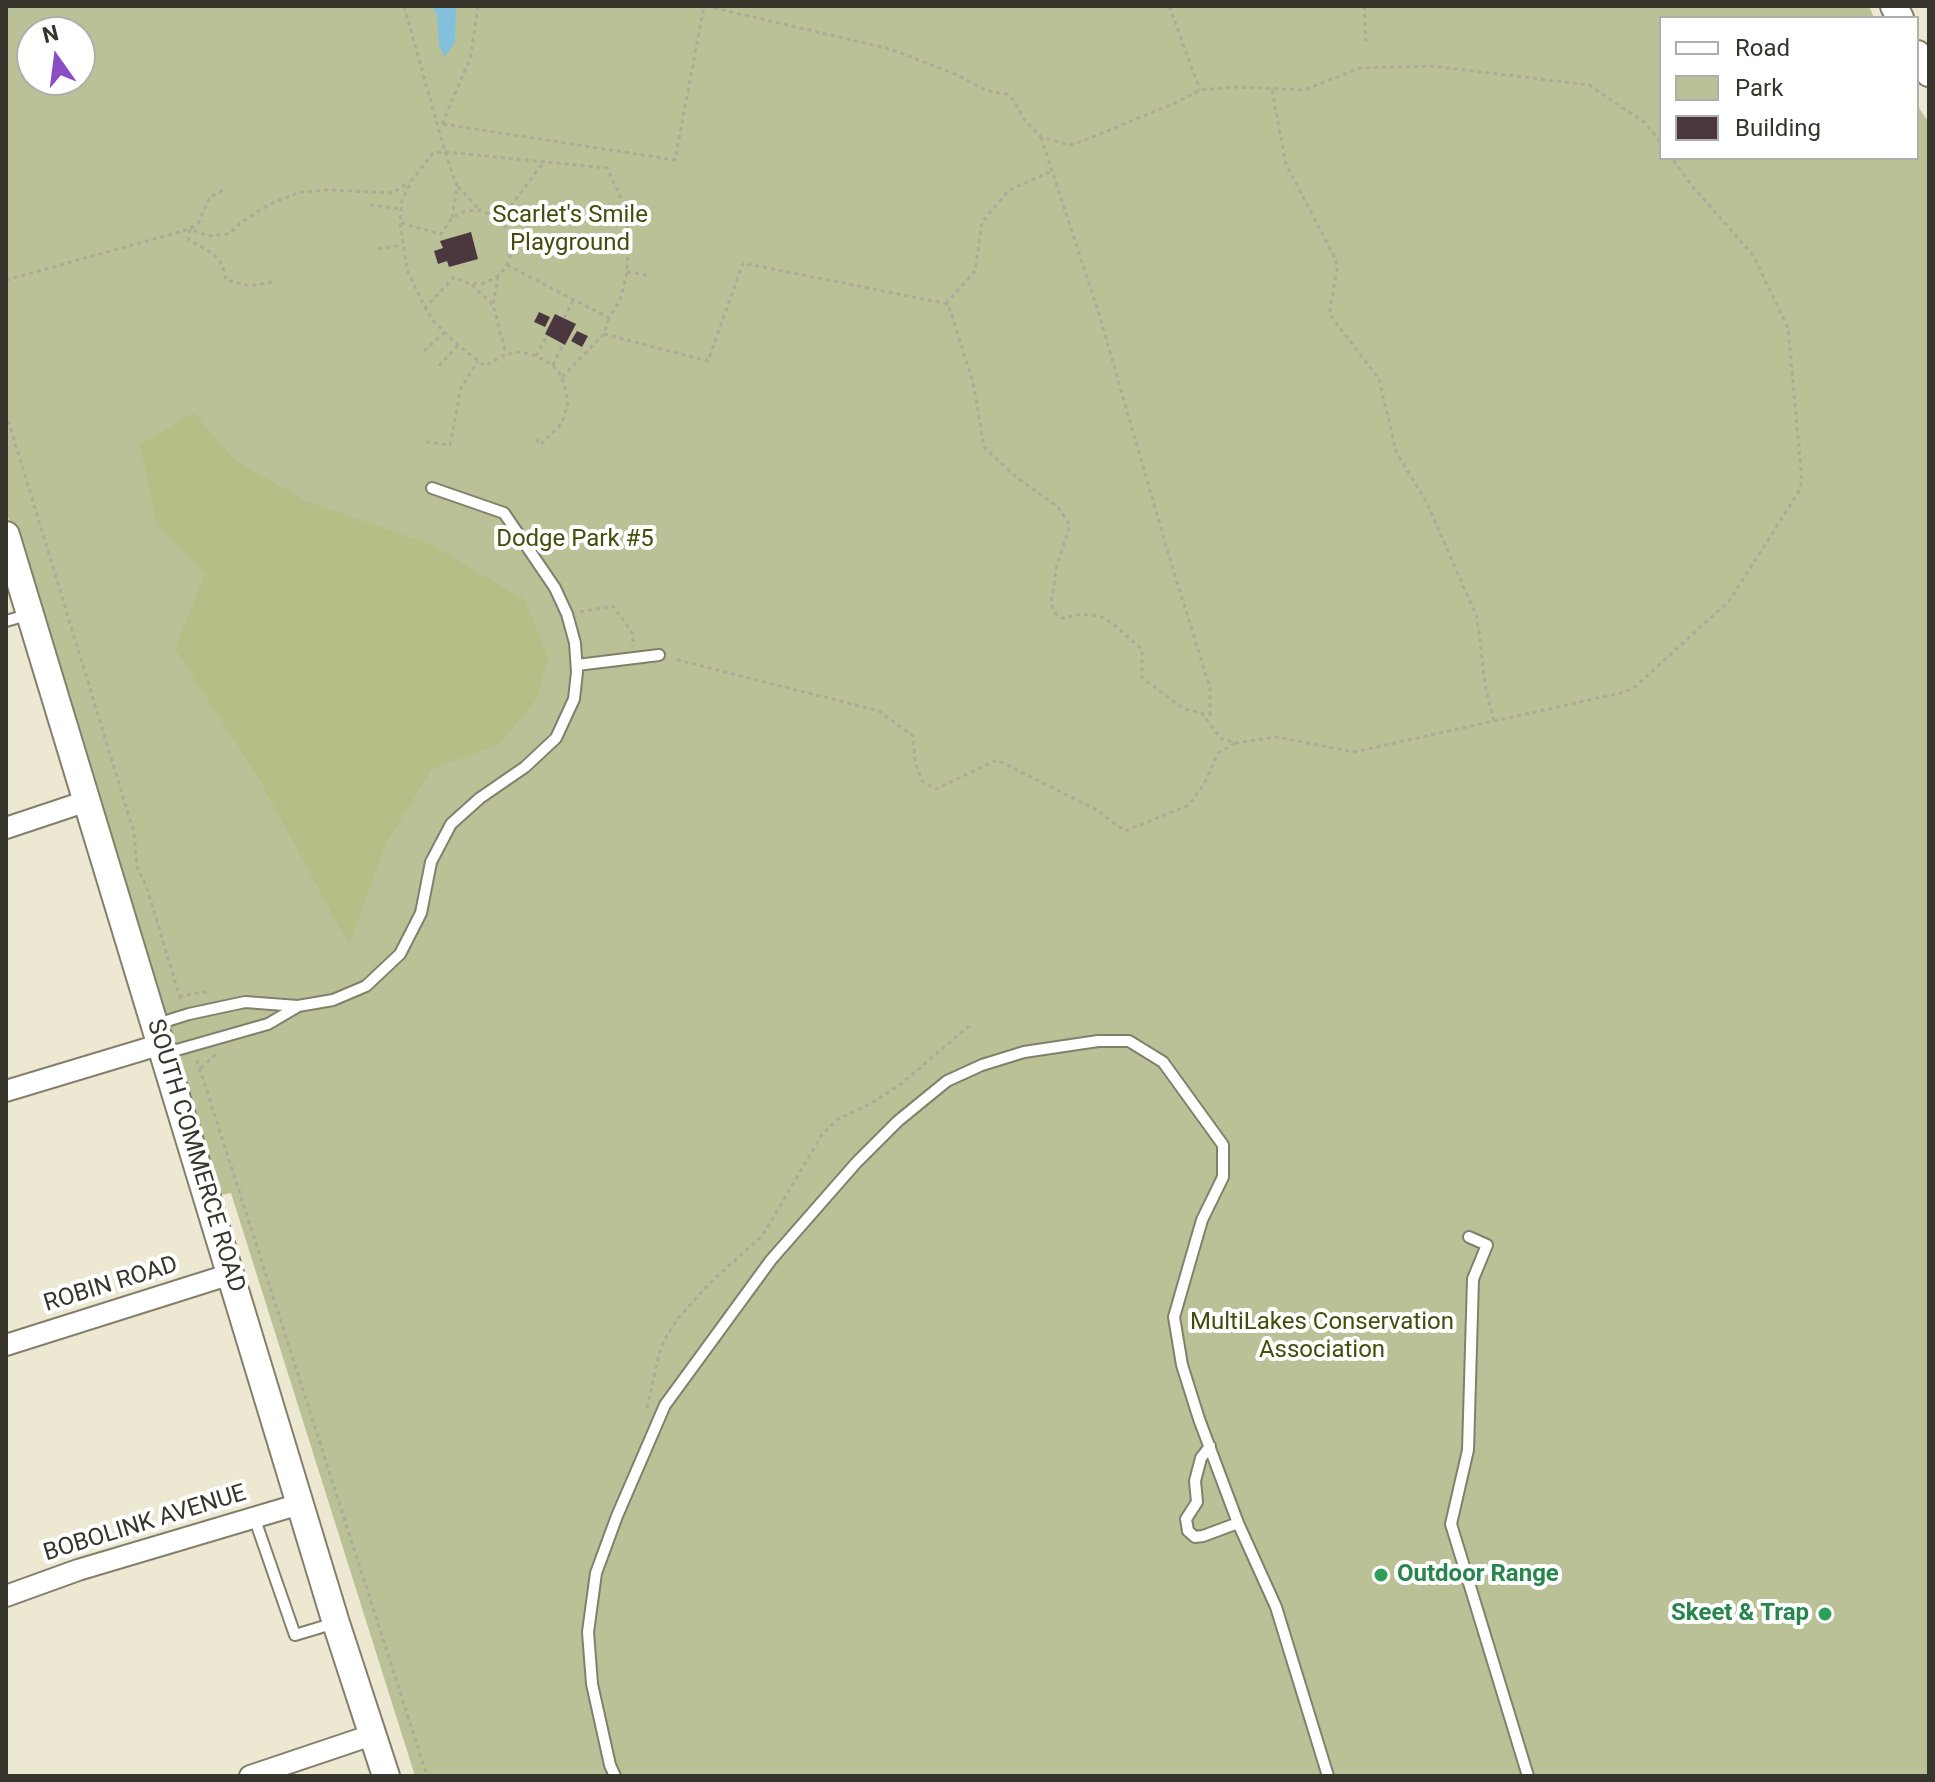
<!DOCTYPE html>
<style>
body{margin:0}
#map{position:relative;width:1935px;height:1782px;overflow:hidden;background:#ede8d2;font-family:Roboto,sans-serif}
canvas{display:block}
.frame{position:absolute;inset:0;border:8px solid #36342b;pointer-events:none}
.legend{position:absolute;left:1659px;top:16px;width:260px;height:144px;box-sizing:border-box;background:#fff;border:2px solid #afaeaa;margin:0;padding:10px 14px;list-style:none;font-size:24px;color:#36342b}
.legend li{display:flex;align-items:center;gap:16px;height:40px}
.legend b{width:40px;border:2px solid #afaeaa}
.north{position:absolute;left:16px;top:16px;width:80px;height:80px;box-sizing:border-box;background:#fff;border:2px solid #afaeaa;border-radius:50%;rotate:346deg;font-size:22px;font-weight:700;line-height:32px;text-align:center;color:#36342b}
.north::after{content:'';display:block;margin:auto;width:28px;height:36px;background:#894ec4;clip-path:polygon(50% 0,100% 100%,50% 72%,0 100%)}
</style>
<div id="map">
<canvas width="1935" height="1782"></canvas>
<div class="frame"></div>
<ul class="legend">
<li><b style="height:10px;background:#fff"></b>Road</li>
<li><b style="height:22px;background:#bbc196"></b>Park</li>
<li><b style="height:22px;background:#4b373e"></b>Building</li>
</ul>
<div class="north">N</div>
</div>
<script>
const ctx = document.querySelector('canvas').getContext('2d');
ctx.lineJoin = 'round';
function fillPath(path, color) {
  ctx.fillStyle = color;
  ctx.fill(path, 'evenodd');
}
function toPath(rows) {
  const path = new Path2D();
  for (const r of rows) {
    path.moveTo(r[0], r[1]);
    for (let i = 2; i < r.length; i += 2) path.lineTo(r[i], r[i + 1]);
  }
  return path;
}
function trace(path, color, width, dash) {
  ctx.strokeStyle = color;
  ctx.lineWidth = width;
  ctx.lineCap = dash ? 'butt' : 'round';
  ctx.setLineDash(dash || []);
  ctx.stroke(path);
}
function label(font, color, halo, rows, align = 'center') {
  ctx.font = font + ' Roboto,sans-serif';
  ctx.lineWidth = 8;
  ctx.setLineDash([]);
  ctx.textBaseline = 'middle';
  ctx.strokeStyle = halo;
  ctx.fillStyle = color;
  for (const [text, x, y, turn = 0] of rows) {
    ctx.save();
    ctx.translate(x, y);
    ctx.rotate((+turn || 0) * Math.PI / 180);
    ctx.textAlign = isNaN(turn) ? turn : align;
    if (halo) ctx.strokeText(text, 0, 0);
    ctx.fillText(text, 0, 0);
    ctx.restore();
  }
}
const green = toPath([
 [6,6,1869,6,1874,18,1661,18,1661,158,1917,158,1917,105,1929,123,1929,1776,415,1776,231,1193,211,1197,6,510],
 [32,32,80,32,80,80,32,80]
]);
const forest = toPath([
 [194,413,236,461,306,501,432,545,525,600,548,658,537,698,500,744,432,769,386,843,349,945,258,777,175,649,205,573,157,526,140,444]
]);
const water = toPath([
 [431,6,456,6,455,42,445,57,439,46,437,14]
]);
const building = toPath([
 [471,232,478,259,449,267,447,261,438,264,434,251,443,248,440,241],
 [539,312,550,317,545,327,534,322],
 [555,314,576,324,565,345,545,334],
 [577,331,588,336,582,347,571,341]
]);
const path = toPath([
 [404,6,445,152,457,186,452,218],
 [706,6,890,49,955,74,988,91,1007,94,1014,100,1024,119,1041,137,1069,145,1083,141,1175,103,1200,90,1237,87,1304,90,1360,68,1432,66,1589,85,1644,122,1661,142],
 [1169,6,1200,90],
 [1364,6,1366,41],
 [1272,90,1286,164,1336,260,1337,270,1330,310,1331,316,1379,379,1396,452,1426,501,1477,617,1486,690,1494,721],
 [442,124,470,59,478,6],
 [443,124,675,160,704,6],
 [1041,137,1099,314,1169,556,1210,688,1210,719],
 [458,187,480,210],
 [370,205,401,209],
 [501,219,542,164],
 [401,223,441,234,452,218,465,211,480,210,501,219,511,237,512,251,507,265,498,276,485,283,470,284,454,277,425,308],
 [378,249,402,245],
 [507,265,609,318,620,300,627,272,628,242,627,211,607,168,445,152,433,153,412,180,402,200,400,222,407,270,425,308,435,323,458,345,485,366,506,354,521,352,536,356,553,365,562,377,568,402,562,423,540,445,535,437],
 [627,272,647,275],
 [498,276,493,305,506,354],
 [6,280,190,229,198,223,210,197,227,188],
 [272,282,250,286,226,280,223,266,214,254,189,240,190,229,208,236,229,234,243,221,270,204,300,192,328,190,393,193,409,182],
 [472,285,493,305],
 [946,304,975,271,982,222,1009,190,1052,171],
 [564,318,573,300],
 [604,334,708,361,743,263,948,304,973,382,984,447,1015,476,1059,508,1070,525,1057,565,1051,604,1056,614,1062,618,1081,614,1100,616,1114,625,1142,649,1142,678,1184,709,1202,713,1220,738,1235,743,1218,753,1204,784,1189,805,1125,831,1095,809,997,760,936,789,922,781,915,762,913,736,879,711,674,659],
 [424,351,444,333],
 [536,356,547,336],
 [553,365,563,344],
 [439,366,458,345],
 [562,377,604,334,609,319],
 [6,413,134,833,137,866,148,891,181,1002],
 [426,442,450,445,461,388,478,361],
 [580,612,613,606,633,634,633,647],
 [1235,743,1277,737,1354,752,1625,692,1636,686,1729,601,1798,493,1802,482,1788,328,1753,255,1693,187,1672,158],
 [179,996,205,992,211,994],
 [197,1060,427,1776],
 [201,1068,216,1054],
 [647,1408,658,1358,663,1342,678,1318,711,1282,762,1236,823,1133,838,1119,870,1104,901,1084,969,1026]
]);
const service = toPath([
 [6,621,27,615],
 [577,665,659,655],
 [157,1024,189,1014,245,1002,298,1006,333,1000,366,986,400,954,421,913,431,862,451,824,480,798,525,767,556,738,574,699,577,672,575,643,567,614,555,588,504,513,432,488],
 [166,1053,268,1024,297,1007],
 [1469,1237,1487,1245,1473,1279,1468,1450,1451,1524,1528,1776],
 [1210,1446,1201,1458,1195,1481,1197,1502,1186,1519,1188,1531,1195,1537,1203,1536,1238,1523],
 [254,1517,295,1635,335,1623],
 [615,1776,610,1765,592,1684,588,1632,596,1573,617,1516,665,1405,771,1260,856,1163,898,1121,947,1081,982,1065,1024,1052,1098,1041,1129,1041,1163,1062,1223,1145,1223,1177,1202,1220,1174,1317,1182,1365,1199,1419,1238,1523,1276,1607,1328,1776]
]);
const minor = toPath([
 [6,828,87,801],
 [6,1091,162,1044],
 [6,1345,231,1274],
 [6,1596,78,1570,300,1504],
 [250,1776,372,1735]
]);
const tertiary = toPath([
 [1894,6,1900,18],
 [1917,54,1929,73],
 [6,535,336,1623,386,1776]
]);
const markers = [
 [1381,1575,8,"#2e9e5b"],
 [1825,1614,8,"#2e9e5b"]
];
const parkNames = [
 ["Scarlet's Smile",570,216],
 ["Playground",570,244],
 ["Dodge Park #5",575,540],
 ["MultiLakes Conservation",1322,1323],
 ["Association",1322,1351]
];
const streetNames = [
 ["SOUTH COMMERCE ROAD",195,1156,73],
 ["ROBIN ROAD",111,1285,-17],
 ["BOBOLINK AVENUE",145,1524,-17]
];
const leisureNames = [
 ["Outdoor Range",1397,1575],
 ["Skeet & Trap",1809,1614,"right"]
];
fillPath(green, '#bbc196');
fillPath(forest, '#b6be87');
fillPath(water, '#83c0dc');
fillPath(building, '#4b373e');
trace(service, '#847f6b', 14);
trace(minor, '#847f6b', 24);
trace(tertiary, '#847f6b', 30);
trace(path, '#aeaa98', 3, [4, 4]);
trace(service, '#fff', 10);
trace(minor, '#fff', 20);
trace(tertiary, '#fff', 26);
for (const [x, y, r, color] of markers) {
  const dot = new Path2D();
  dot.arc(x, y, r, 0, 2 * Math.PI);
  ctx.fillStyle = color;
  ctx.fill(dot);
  trace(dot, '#fff', 3);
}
label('24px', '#464c0c', '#fff', parkNames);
label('24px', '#36342b', '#fff', streetNames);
label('bold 24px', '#27864d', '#fff', leisureNames, 'left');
</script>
